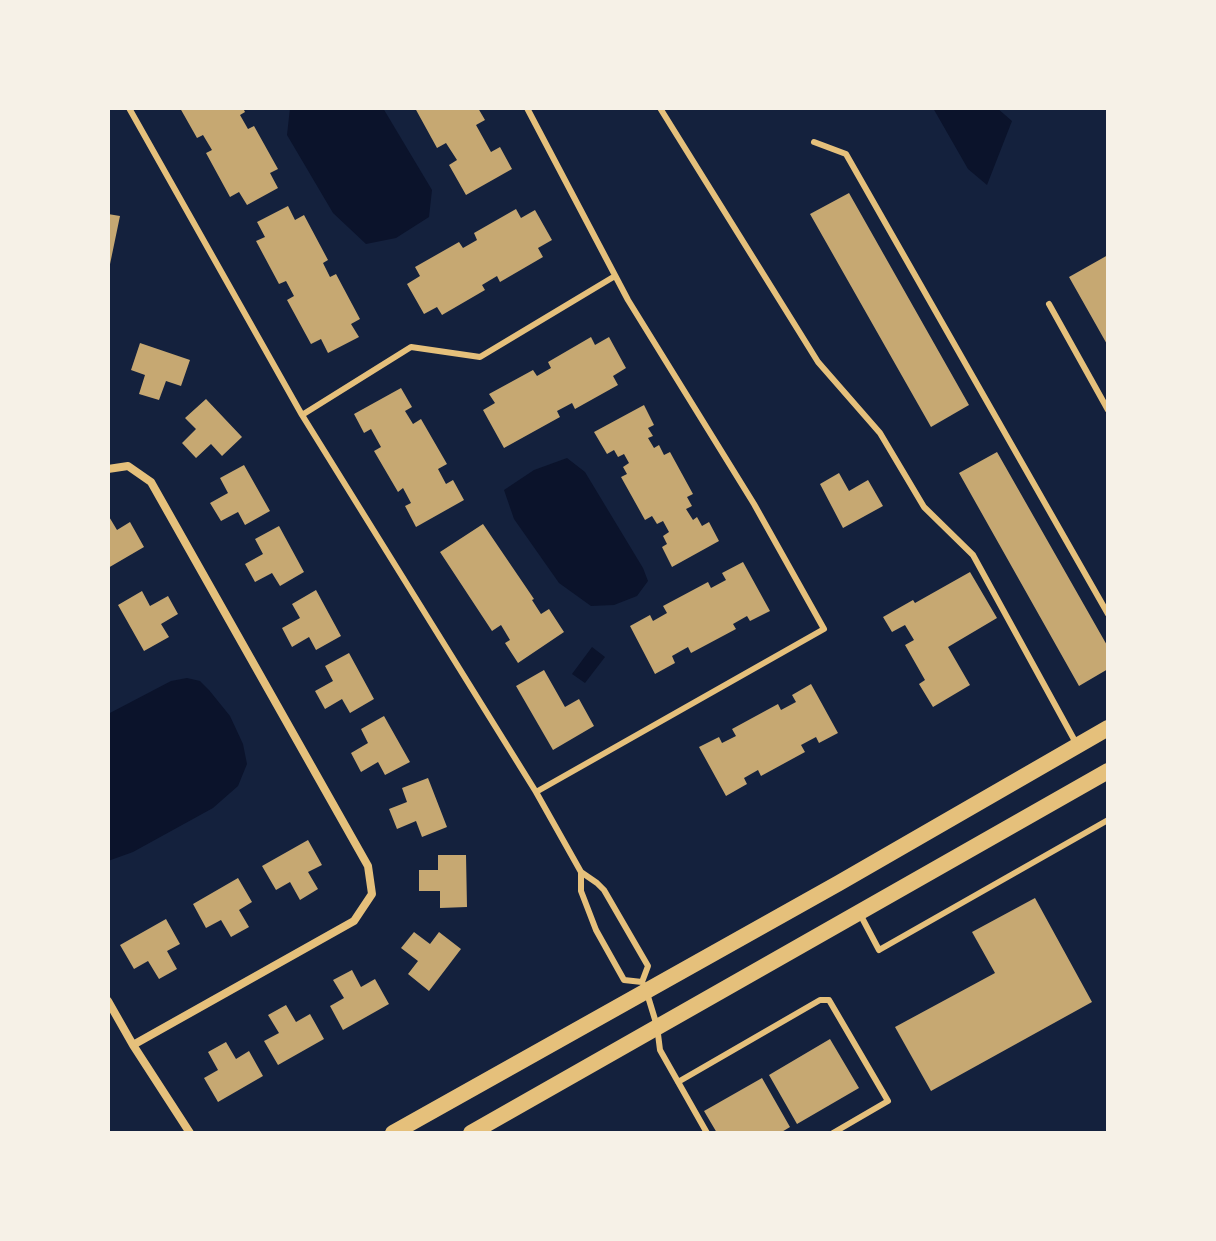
<!DOCTYPE html>
<style>
body{margin:0}
#map{position:relative;width:1216px;height:1241px;overflow:hidden;background:#14213d;font-family:Poppins,sans-serif}
canvas{display:block}
.frame{position:absolute;inset:0;border:110px solid #f6f1e7;pointer-events:none}
</style>
<div id="map">
<canvas width="1216" height="1241"></canvas>
<div class="frame"></div>
</div>
<script>
const ctx = document.querySelector('canvas').getContext('2d');
ctx.lineJoin = 'round';
function fillPath(path, color) {
  ctx.fillStyle = color;
  ctx.fill(path, 'evenodd');
}
function toPath(rows) {
  const path = new Path2D();
  for (const r of rows) {
    path.moveTo(r[0], r[1]);
    for (let i = 2; i < r.length; i += 2) path.lineTo(r[i], r[i + 1]);
  }
  return path;
}
function trace(path, color, width, dash) {
  ctx.strokeStyle = color;
  ctx.lineWidth = width;
  ctx.lineCap = dash ? 'butt' : 'round';
  ctx.setLineDash(dash || []);
  ctx.stroke(path);
}
const water = toPath([
 [290,108,383,108,432,190,429,217,396,238,366,244,333,213,287,135],
 [933,108,997,108,1012,121,987,185,968,169],
 [567,458,585,472,643,568,648,581,637,596,614,605,591,606,559,583,514,519,504,490,534,470],
 [592,647,605,657,585,683,572,674],
 [187,678,200,681,209,690,230,716,243,744,247,764,238,786,213,808,133,852,108,861,108,714,171,681]
]);
const building = toPath([
 [180,108,243,108,245,112,240,115,248,129,254,126,278,169,270,173,278,188,247,205,239,192,230,197,206,153,212,150,203,135,197,138],
 [415,108,478,108,485,120,476,125,491,152,500,147,512,169,466,195,449,165,457,160,446,143,437,148],
 [849,193,969,405,931,427,810,214],
 [288,206,295,220,304,215,328,260,323,263,330,277,336,274,360,319,351,324,359,337,328,353,321,339,311,344,287,300,294,296,286,281,279,284,256,241,265,237,257,222],
 [516,209,521,218,535,210,552,240,538,248,543,257,500,282,497,276,482,285,485,290,442,315,437,307,424,314,407,284,420,276,415,267,459,242,463,248,477,240,474,233],
 [108,214,120,216,109,269,108,269],
 [1108,255,1108,346,1069,277],
 [591,337,595,345,609,337,626,368,613,376,618,385,575,409,572,403,557,411,560,417,504,448,483,410,495,403,489,394,533,370,537,376,551,368,548,362],
 [140,343,190,360,181,386,166,381,159,400,139,394,145,375,131,370],
 [401,388,412,407,405,411,413,424,421,419,447,464,438,469,446,484,453,480,464,500,416,527,405,506,411,503,403,488,398,492,374,451,381,447,371,429,364,433,354,414],
 [206,399,242,437,222,456,211,444,196,458,182,443,196,429,185,418],
 [644,405,654,425,648,428,653,436,648,438,654,448,659,445,664,455,670,452,693,494,687,497,692,506,686,509,693,520,697,517,702,526,709,522,719,541,672,567,662,547,667,544,663,536,669,532,663,521,657,524,652,516,645,520,621,477,627,474,623,467,629,463,624,454,618,457,614,450,607,454,594,432],
 [997,452,1108,647,1108,669,1079,686,959,473],
 [244,465,270,511,245,525,238,512,221,521,210,503,228,493,220,478],
 [839,473,849,491,868,480,883,506,843,528,820,484],
 [108,515,117,530,130,522,144,547,108,568],
 [483,524,534,599,532,600,541,614,549,609,564,632,518,663,505,643,510,640,501,625,492,631,440,552],
 [279,526,304,572,280,586,272,573,255,582,245,564,263,554,255,539],
 [743,562,770,611,750,621,747,616,733,624,736,629,691,653,688,647,672,656,675,663,655,674,630,626,650,615,653,621,667,613,663,606,708,582,711,588,726,580,722,573],
 [970,572,997,618,948,647,970,685,933,707,919,684,925,680,905,645,914,640,905,625,892,632,883,617,913,600,915,603],
 [316,590,341,636,316,650,309,637,292,647,282,628,300,618,292,604],
 [142,591,150,606,168,596,178,614,161,624,169,637,144,651,118,605],
 [349,653,374,699,350,713,342,699,325,709,315,691,333,681,325,666],
 [544,670,565,707,579,699,594,726,553,750,516,686],
 [811,684,838,733,819,743,816,737,801,745,805,752,761,776,758,770,744,778,747,784,726,796,699,747,719,737,722,743,736,736,732,729,778,704,781,710,796,702,792,695],
 [384,716,410,762,385,775,378,762,361,772,351,753,368,743,361,729],
 [428,778,447,827,422,837,416,821,397,829,389,809,407,802,402,788],
 [308,840,322,865,308,872,318,889,300,900,290,882,276,890,262,866],
 [438,855,466,855,467,907,440,908,440,891,419,891,419,870,438,870],
 [238,878,252,902,239,910,249,927,231,937,221,920,206,928,193,904],
 [1035,898,1092,1002,931,1091,895,1027,995,973,972,932],
 [166,919,180,944,167,951,177,969,159,979,148,961,134,969,120,945],
 [414,932,430,944,439,932,461,949,429,991,408,974,418,961,401,948],
 [352,970,361,987,375,979,389,1004,343,1030,330,1006,344,998,333,980],
 [286,1005,296,1022,310,1014,324,1039,278,1065,264,1041,279,1033,268,1015],
 [830,1039,859,1088,797,1124,769,1075],
 [226,1042,236,1059,249,1051,263,1076,218,1102,204,1078,218,1070,208,1052],
 [762,1078,790,1127,780,1133,717,1133,704,1111]
]);
const service = toPath([
 [129,108,302,415,536,792,581,872,597,883,604,890,648,966,642,982,646,990,657,1026,660,1050,707,1133],
 [527,108,628,300,754,504,824,629,536,792],
 [660,108,818,362,880,433,924,507,973,555,1076,743],
 [814,142,846,154,1108,614],
 [1049,304,1108,410],
 [302,415,411,347,480,357,615,276],
 [581,872,581,891,596,930,624,980,642,982],
 [860,914,879,950,1108,820],
 [678,1082,820,1000,829,1000,888,1101,833,1133]
]);
const minor = toPath([
 [108,469,128,466,151,482,368,866,372,894,354,921,133,1045],
 [108,1001,133,1045,190,1133]
]);
const secondary = toPath([
 [393,1133,839,883,1108,728],
 [471,1133,1108,771]
]);
fillPath(water, '#0b132b');
fillPath(building, '#c6a872');
trace(service, '#e5c07b', 6);
trace(minor, '#e5c07b', 8);
trace(secondary, '#e5c07b', 16);
</script>
